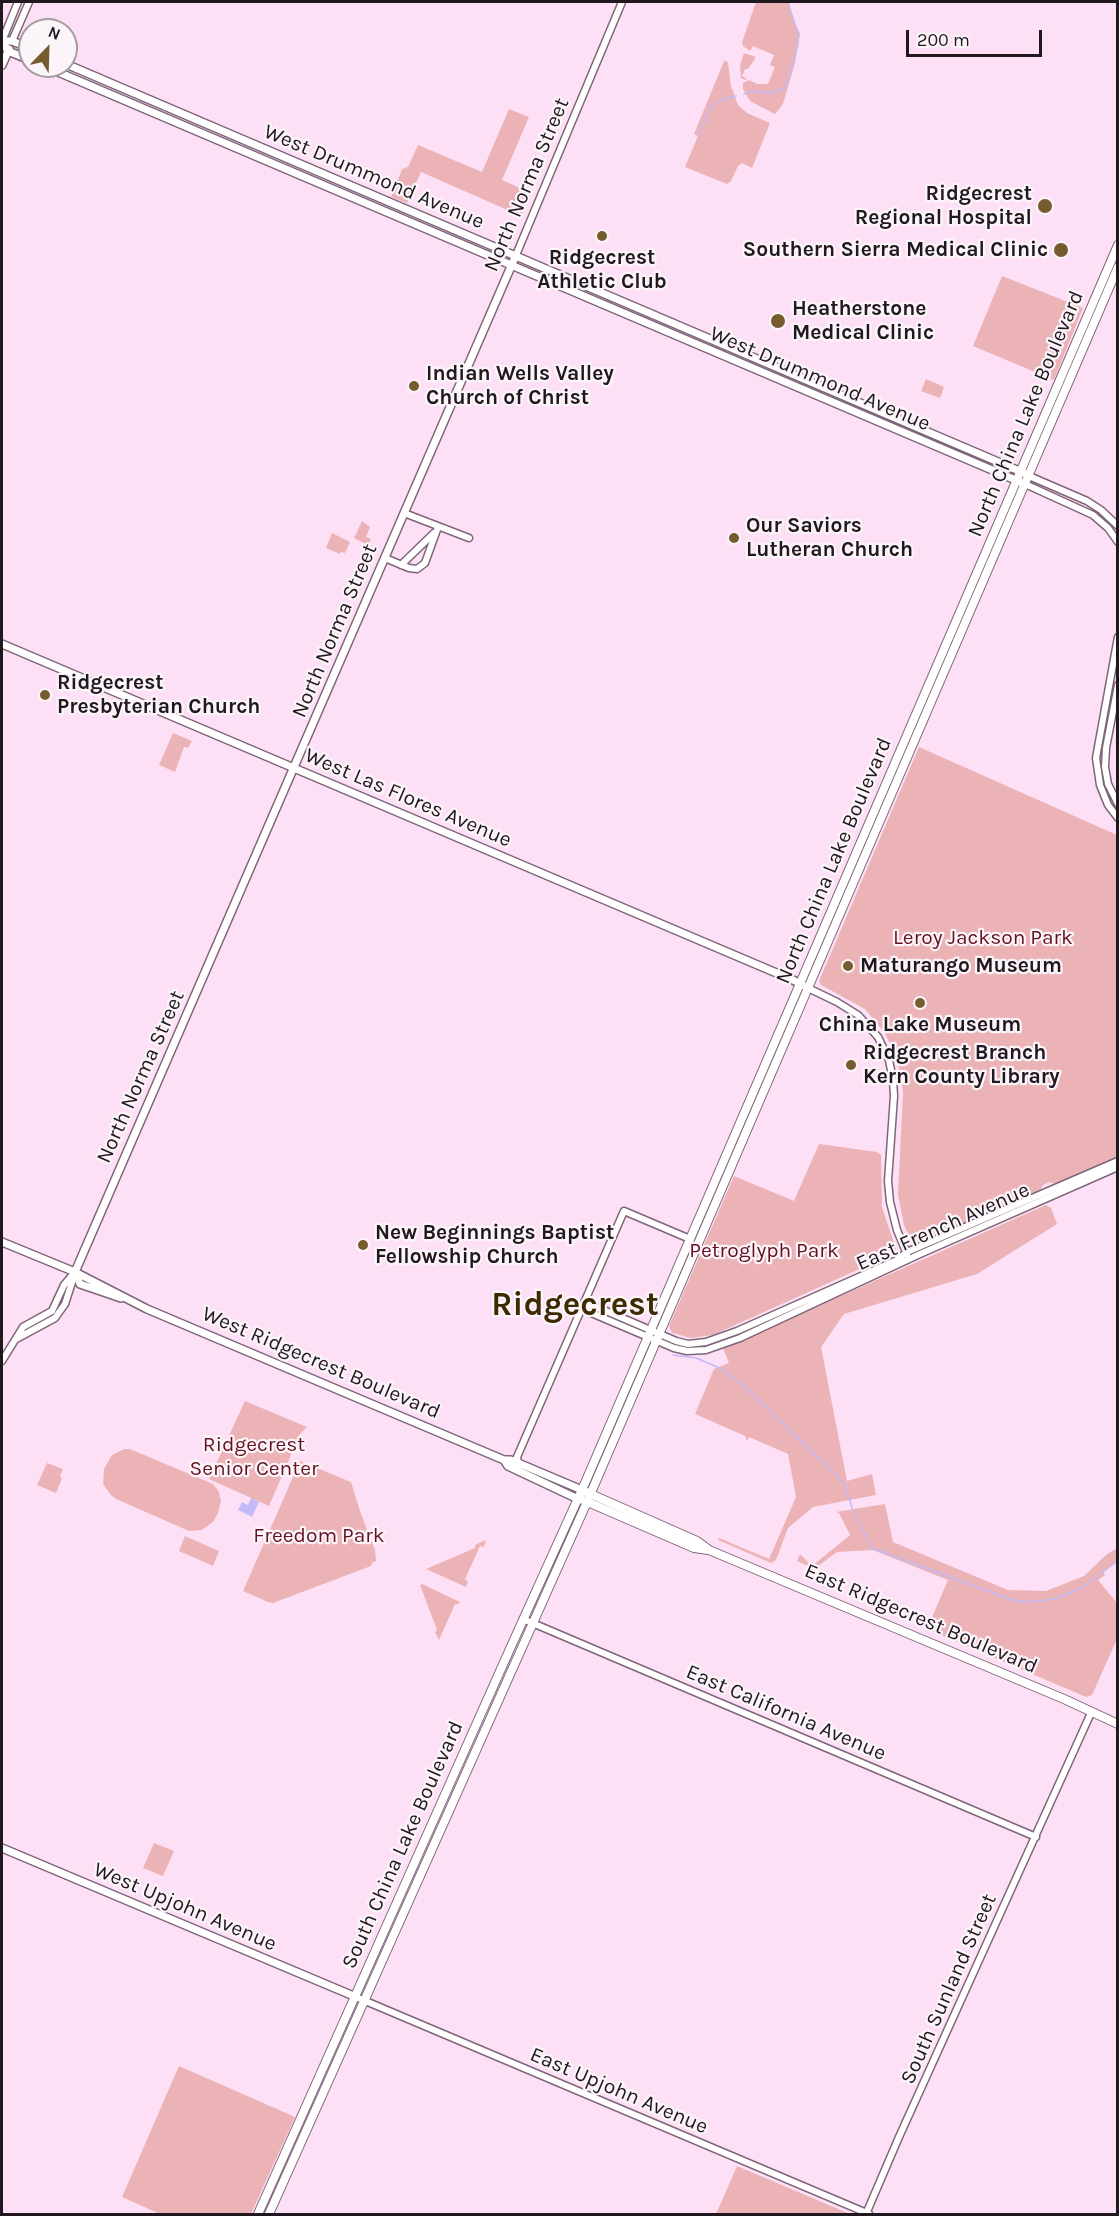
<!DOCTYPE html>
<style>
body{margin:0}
#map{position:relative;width:1119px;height:2216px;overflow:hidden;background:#fee0f6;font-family:Karla,sans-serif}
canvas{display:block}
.frame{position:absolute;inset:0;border:3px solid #21171f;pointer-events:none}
.north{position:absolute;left:18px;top:18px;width:60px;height:60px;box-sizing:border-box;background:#fbf5fa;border:2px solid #a49ca2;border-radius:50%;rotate:23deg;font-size:16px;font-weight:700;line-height:24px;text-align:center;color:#21171f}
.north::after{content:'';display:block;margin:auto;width:21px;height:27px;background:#755b2d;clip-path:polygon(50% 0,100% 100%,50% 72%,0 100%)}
.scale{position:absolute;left:906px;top:30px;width:136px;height:27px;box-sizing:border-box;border:3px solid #21171f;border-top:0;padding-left:8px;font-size:18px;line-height:21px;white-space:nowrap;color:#21171f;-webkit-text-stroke:4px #fbf5fa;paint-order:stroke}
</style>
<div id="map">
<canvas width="1119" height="2216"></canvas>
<div class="frame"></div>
<div class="north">N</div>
<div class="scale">200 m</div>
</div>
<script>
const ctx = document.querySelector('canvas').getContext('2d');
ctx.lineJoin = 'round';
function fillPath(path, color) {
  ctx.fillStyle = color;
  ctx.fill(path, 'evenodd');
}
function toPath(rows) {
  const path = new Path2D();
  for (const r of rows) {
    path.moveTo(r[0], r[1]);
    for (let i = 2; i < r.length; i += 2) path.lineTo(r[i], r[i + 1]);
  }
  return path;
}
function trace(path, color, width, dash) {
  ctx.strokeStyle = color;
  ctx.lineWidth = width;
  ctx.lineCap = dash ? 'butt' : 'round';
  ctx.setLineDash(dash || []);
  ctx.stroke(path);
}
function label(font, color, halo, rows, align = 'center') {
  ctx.font = font + ' Karla,sans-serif';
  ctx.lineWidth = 4.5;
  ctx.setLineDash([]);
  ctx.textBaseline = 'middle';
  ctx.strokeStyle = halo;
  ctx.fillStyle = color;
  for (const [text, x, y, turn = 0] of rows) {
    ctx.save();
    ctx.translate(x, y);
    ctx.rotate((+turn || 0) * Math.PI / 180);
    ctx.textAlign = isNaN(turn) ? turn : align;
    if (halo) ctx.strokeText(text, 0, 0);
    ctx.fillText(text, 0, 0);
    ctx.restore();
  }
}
const green = toPath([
 [756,2,789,2,793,19,800,34,795,63,783,104,775,114,750,101,743,89,743,83,749,80,757,84,768,84,775,67,770,65,774,55,753,46,750,51,743,46,742,42],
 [744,53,756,57,748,69,745,69,742,76,747,79,745,80,741,78,740,65],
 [724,61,728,62,731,86,738,105,747,113,770,123,752,168,742,163,738,166,731,181,727,184,685,167,698,136,694,134],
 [509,109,529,117,502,180,531,193,521,216,421,172,407,203,391,197,402,169,408,167,418,145,482,172],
 [1002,276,1083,308,1054,380,973,346],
 [926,379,944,387,940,398,921,391],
 [362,521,370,527,366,537,371,539,368,545,354,538],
 [332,533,350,542,345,553,341,552,340,554,326,548],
 [173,733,192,741,188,748,184,747,175,772,159,765],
 [919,747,1117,835,1117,1157,1056,1184,1049,1182,1043,1185,1041,1189,917,1245,912,1243,904,1225,898,1195,903,1092,897,1057,884,1032,865,1009,821,985,819,981],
 [819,1144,877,1152,881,1155,882,1207,896,1249,895,1253,713,1335,691,1338,672,1333,669,1326,734,1176,794,1201],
 [1046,1205,1051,1208,1057,1224,977,1274,844,1314,821,1347,847,1481,872,1474,876,1495,813,1507,788,1528,776,1560,771,1563,718,1540,719,1538,769,1559,796,1497,788,1454,749,1437,747,1441,745,1436,695,1414,714,1369,729,1363,723,1348],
 [245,1401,307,1427,300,1434,269,1506,209,1479],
 [124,1449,130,1449,213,1484,219,1492,221,1501,218,1513,213,1522,202,1530,189,1531,116,1499,111,1495,103,1484,104,1469,112,1455],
 [300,1461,351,1482,360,1511,375,1550,376,1561,372,1563,371,1566,273,1603,268,1602,243,1591],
 [47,1463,63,1469,60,1476,62,1478,56,1493,37,1485],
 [885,1504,893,1542,1008,1590,1046,1591,1084,1576,1106,1555,1117,1548,1117,1562,1110,1566,1103,1572,1105,1575,1098,1580,1117,1603,1117,1639,1092,1695,1086,1697,927,1629,948,1580,873,1550,837,1552,814,1569,797,1561,800,1554,812,1566,850,1535,839,1513,836,1512],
 [185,1536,219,1551,213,1566,179,1551],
 [486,1540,484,1547,480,1546,465,1579,468,1582,466,1587,426,1569,475,1548,475,1545],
 [422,1584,460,1602,459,1604,455,1604,439,1640,435,1632,437,1630,420,1585],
 [154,1843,174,1851,163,1876,143,1868],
 [179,2066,295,2117,251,2214,160,2214,122,2197],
 [737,2166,850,2214,716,2214]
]);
const water = toPath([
 [251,1498,259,1502,252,1517,238,1510,242,1502,248,1505]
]);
const stream = toPath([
 [773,93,785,88,798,45,798,34,788,2],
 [744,94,754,91,772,93],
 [698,136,711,107,721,100,736,96],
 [673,1355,696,1358,722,1369,745,1387,838,1477,845,1485,853,1511,872,1548,1012,1600,1028,1602,1055,1599,1081,1588,1118,1561]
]);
const tertiary = toPath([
 [2,41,18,2],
 [12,41,29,2],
 [516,255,622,2],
 [1029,476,1087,501,1101,510,1118,526],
 [1025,484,1093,515,1108,528,1118,542],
 [404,513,469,538],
 [385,558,409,568,417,569,425,563,438,527],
 [401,565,434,533],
 [1118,637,1096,758,1100,785,1108,805,1118,818],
 [1118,685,1106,748,1105,767,1108,784,1118,804],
 [808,988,837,1002,858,1015,878,1037,889,1060,893,1080,894,1096,888,1181,890,1202,897,1230,907,1254],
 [583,1305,589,1312,674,1348,687,1351,706,1350,740,1338,920,1254,1118,1167],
 [583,1305,592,1305,676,1341,688,1344,706,1342,737,1331,897,1260,907,1252,1118,1161],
 [18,1338,55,1318,65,1304,74,1276],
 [2,1361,23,1327,52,1311,64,1285,75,1272],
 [518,1463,517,1457,624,1211,690,1239],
 [523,1619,1036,1837],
 [356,1997,869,2214],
 [866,2214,899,2137,1091,1713]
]);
const secondary = toPath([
 [2,41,8,51,30,60],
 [2,41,12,41,30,48],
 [66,64,1024,473],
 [2,65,9,49],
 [44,66,1025,484],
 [2,644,793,980,808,988],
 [2,1242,75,1272,147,1309,504,1460,511,1460,582,1490],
 [75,1272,516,255],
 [75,1272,80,1284,121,1298],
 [504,1460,508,1466,578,1499],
 [2,1848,356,1997]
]);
const primary = toPath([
 [586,1492,697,1541,709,1550,1064,1699,1118,1724],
 [583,1500,694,1548,708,1550],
 [258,2214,509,1651,585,1483,1118,245],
 [269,2214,587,1502,1118,267]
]);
const markers = [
 [1045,206,8,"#755b2d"],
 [602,236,6,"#755b2d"],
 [1061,250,8,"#755b2d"],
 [778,321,8,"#755b2d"],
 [414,386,6,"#755b2d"],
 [734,538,6,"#755b2d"],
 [45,695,6,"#755b2d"],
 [848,966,6,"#755b2d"],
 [920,1003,6,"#755b2d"],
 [851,1065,6,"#755b2d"],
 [363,1245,6,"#755b2d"]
];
const streetNames = [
 ["West Drummond Avenue",374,177,23],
 ["North Norma Street",527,185,-67],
 ["West Drummond Avenue",820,379,23],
 ["North China Lake Boulevard",1026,414,-67],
 ["North Norma Street",335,631,-67],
 ["West Las Flores Avenue",408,798,23],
 ["North China Lake Boulevard",834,861,-67],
 ["North Norma Street",141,1077,-66],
 ["East French Avenue",943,1227,-24],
 ["West Ridgecrest Boulevard",321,1363,23],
 ["East Ridgecrest Boulevard",921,1619,23],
 ["East California Avenue",786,1713,23],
 ["South China Lake Boulevard",403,1845,-66],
 ["West Upjohn Avenue",185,1907,23],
 ["South Sunland Street",949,1989,-66],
 ["East Upjohn Avenue",619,2091,23]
];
const poiNames = [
 ["Ridgecrest",1032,194,"right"],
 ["Regional Hospital",1032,218,"right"],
 ["Southern Sierra Medical Clinic",1048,250,"right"],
 ["Ridgecrest",602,258,"center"],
 ["Athletic Club",602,282,"center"],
 ["Heatherstone",792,309],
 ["Medical Clinic",792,333],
 ["Indian Wells Valley",426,374],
 ["Church of Christ",426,398],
 ["Our Saviors",746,526],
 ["Lutheran Church",746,550],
 ["Ridgecrest",57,683],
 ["Presbyterian Church",57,707],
 ["Maturango Museum",860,966],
 ["China Lake Museum",920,1025,"center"],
 ["Ridgecrest Branch",863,1053],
 ["Kern County Library",863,1077],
 ["New Beginnings Baptist",375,1233],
 ["Fellowship Church",375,1257]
];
const parkNames = [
 ["Leroy Jackson Park",983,938],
 ["Petroglyph Park",764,1251],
 ["Ridgecrest",254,1445],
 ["Senior Center",254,1469],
 ["Freedom Park",319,1536]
];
const townNames = [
 ["Ridgecrest",575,1306]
];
fillPath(green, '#ebb3b5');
fillPath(water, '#c4baf8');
trace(stream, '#c4baf8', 1.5);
trace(tertiary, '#7e6579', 9);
trace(secondary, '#7e6579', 10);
trace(primary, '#7e6579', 10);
trace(tertiary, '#fff', 6);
trace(secondary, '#fff', 7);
trace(primary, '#fff', 8);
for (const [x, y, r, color] of markers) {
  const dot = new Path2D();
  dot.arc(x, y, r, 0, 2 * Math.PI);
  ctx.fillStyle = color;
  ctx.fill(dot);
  trace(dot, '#fbf5fa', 2);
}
label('21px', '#21171f', '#fbf5fa', streetNames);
label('bold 21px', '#21171f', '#fbf5fa', poiNames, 'left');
label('21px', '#661121', '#fbf5fa', parkNames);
label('bold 33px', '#3e2a02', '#fbf5fa', townNames);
</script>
